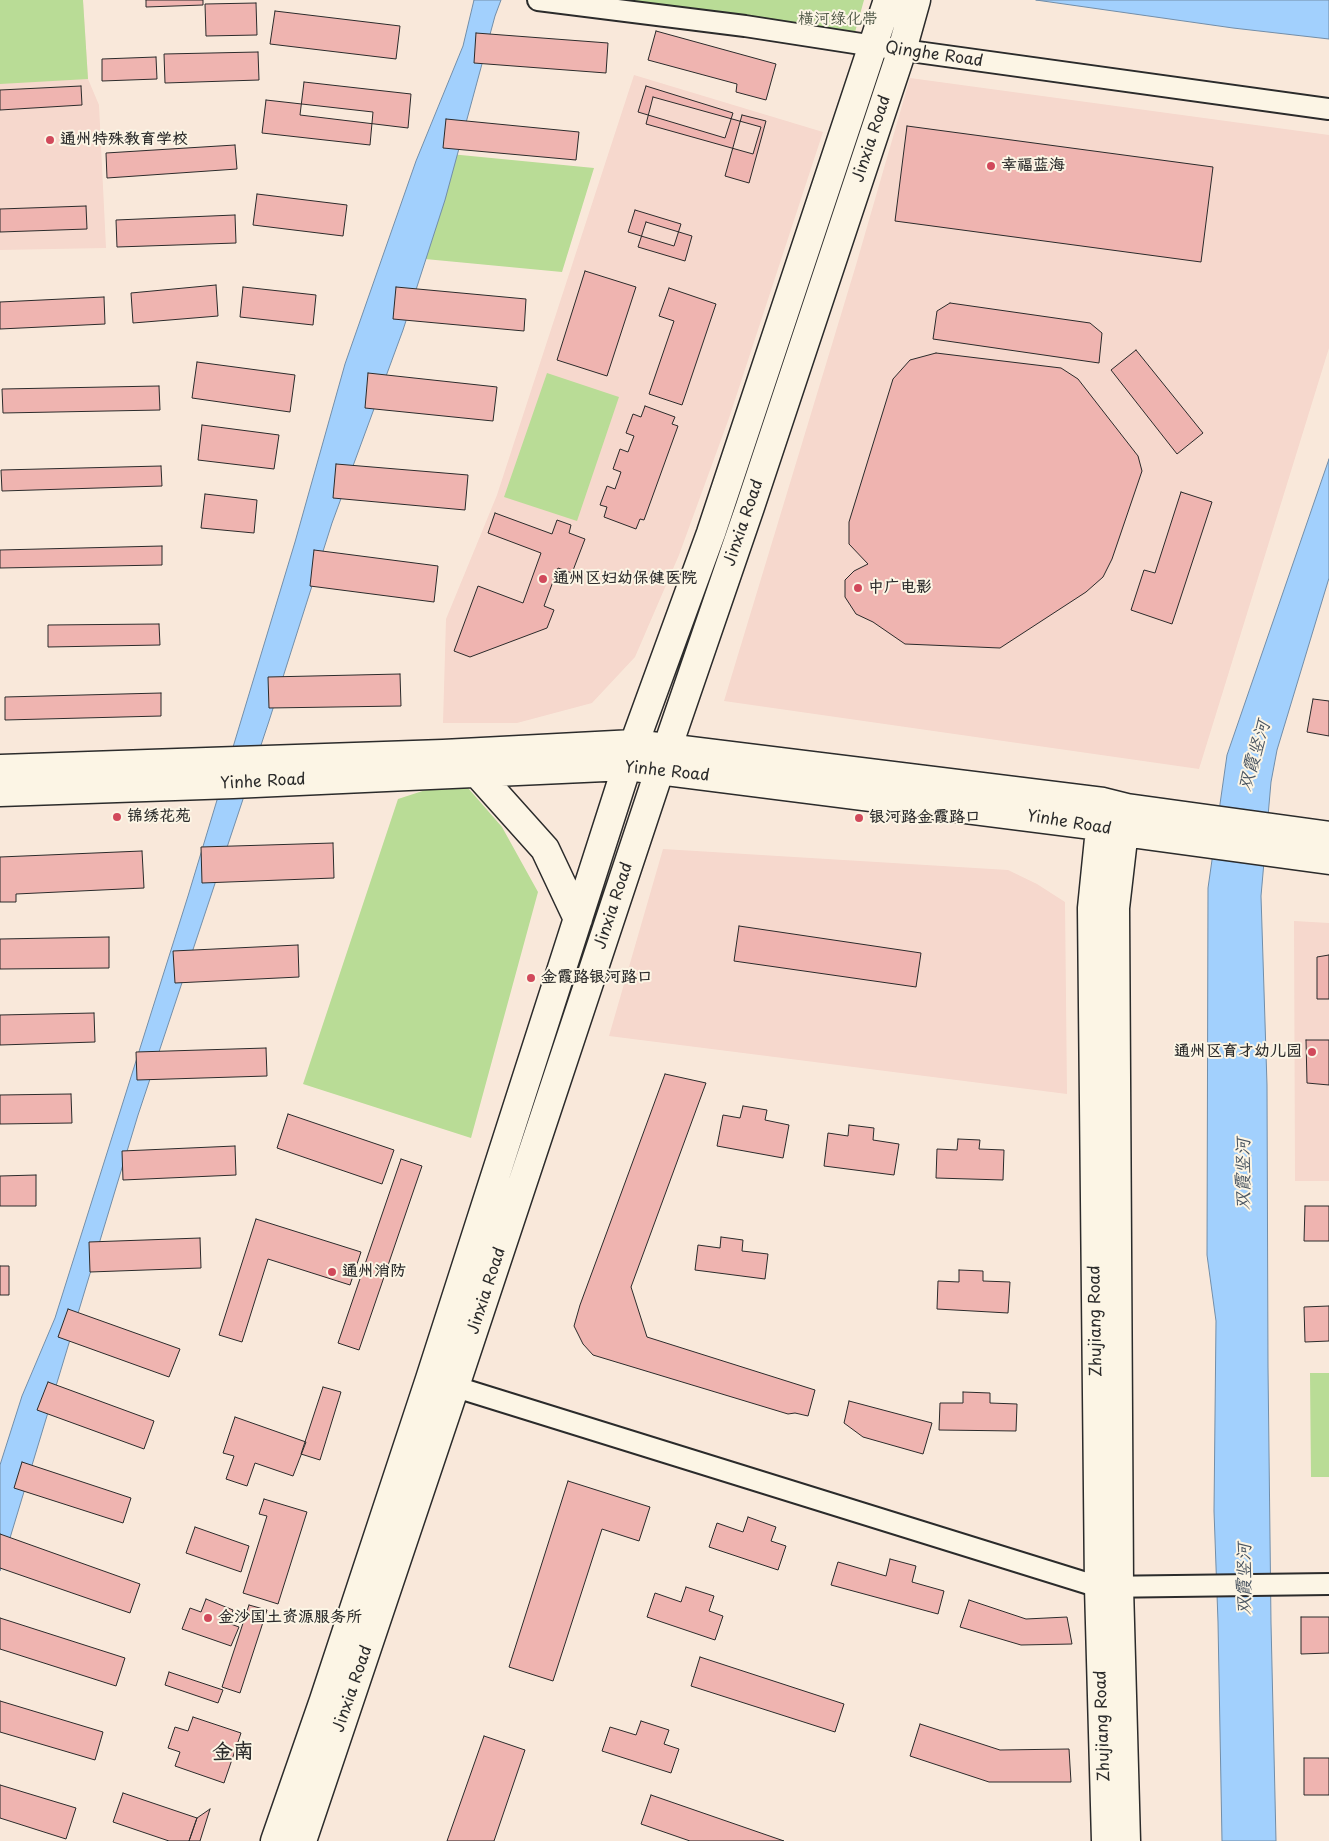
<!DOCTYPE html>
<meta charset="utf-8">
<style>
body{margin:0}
canvas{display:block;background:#f9e8da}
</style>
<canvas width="1329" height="1841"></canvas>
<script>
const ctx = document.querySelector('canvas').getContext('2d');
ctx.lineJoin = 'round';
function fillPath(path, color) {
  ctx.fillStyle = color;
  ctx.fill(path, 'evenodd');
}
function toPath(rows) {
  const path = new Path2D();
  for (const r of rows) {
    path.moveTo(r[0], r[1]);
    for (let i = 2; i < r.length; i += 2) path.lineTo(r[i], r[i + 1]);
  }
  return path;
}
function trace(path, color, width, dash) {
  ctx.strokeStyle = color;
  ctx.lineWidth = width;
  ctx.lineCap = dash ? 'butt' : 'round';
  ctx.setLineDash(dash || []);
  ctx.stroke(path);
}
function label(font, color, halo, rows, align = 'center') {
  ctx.font = font + ' "Playpen Sans","LXGW WenKai TC",sans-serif';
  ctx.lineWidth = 4;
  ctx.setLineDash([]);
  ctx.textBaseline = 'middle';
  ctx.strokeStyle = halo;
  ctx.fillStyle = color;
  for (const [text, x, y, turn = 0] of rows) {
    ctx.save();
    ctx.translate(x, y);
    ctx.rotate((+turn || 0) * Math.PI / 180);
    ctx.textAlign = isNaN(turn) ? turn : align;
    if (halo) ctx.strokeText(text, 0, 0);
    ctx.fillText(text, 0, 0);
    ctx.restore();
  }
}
const built = toPath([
 [0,0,83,0,88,79,99,105,106,248,0,250],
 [634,75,823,132,729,418,679,555,635,657,592,703,517,723,443,723,446,619,497,495],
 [910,78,1329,135,1329,348,1199,769,724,701,856,265],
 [663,849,1008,870,1037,884,1065,902,1067,1094,609,1036],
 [1294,921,1329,923,1329,1181,1295,1181]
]);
const green = toPath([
 [0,0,83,0,88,79,0,84],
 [537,0,864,0,852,43],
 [440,153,594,168,562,272,404,257],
 [547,373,619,397,577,521,504,497],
 [441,785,468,788,502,827,538,892,471,1138,303,1084,398,799],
 [1310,1373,1329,1373,1329,1477,1311,1477]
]);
const water = toPath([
 [474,0,501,0,495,16,445,200,403,330,332,523,269,721,138,1115,0,1571,0,1465,22,1396,55,1318,188,896,295,542,345,364,416,161,463,46,474,0],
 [1036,0,1329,0,1329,39,1233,28,1036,0],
 [1329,459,1329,578,1277,750,1271,782,1261,896,1267,1085,1268,1367,1271,1623,1276,1841,1222,1841,1218,1622,1214,1511,1216,1321,1207,1255,1208,888,1227,755,1329,459]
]);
const building = toPath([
 [146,0,203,0,203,5,146,7,146,0],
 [256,3,257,35,206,36,205,4,256,3],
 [275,11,400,26,396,59,270,44,275,11],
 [656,31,776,64,766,100,736,92,737,84,648,60,656,31],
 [476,33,608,43,606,73,474,63,476,33],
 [258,52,259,80,165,83,164,54,258,52],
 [156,57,157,79,102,81,102,59,156,57],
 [304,82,411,94,408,128,300,115,304,82],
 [81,86,82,105,0,110,0,90,81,86],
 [646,86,733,113,725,138,638,112,646,86],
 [653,97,761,127,753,154,646,124,653,97],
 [266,100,373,112,370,145,262,133,266,100],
 [742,115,766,121,749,183,725,176,742,115],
 [446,119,579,132,576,160,443,148,446,119],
 [907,126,1213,167,1201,262,895,221,907,126],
 [235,145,237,169,107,178,106,153,235,145],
 [257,194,347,205,343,236,253,225,257,194],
 [86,206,87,229,0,232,0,209,86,206],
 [635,210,681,224,674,246,628,232,635,210],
 [235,215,236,243,117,247,116,220,235,215],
 [646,222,692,236,685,261,638,247,646,222],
 [585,271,636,287,607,376,557,360,585,271],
 [216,285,218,316,133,323,131,293,216,285],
 [243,287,316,295,313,325,240,317,243,287],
 [396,287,526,299,524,331,393,319,396,287],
 [669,288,716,304,682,405,649,394,674,321,659,316,669,288],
 [104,297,105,324,0,329,0,302,104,297],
 [950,303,1090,323,1102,333,1099,363,933,339,937,311,950,303],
 [1136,350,1203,433,1177,454,1111,370,1136,350],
 [936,353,1061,368,1078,379,1138,456,1142,471,1112,559,1103,577,1086,592,1000,648,905,644,873,622,856,614,845,597,845,580,854,571,868,564,849,544,849,522,893,379,910,360,936,353],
 [197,362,295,375,290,412,192,398,197,362],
 [368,373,497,387,493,421,365,408,368,373],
 [159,386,160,410,3,413,2,389,159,386],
 [645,406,675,417,672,424,678,426,644,520,640,519,636,529,604,517,607,507,600,505,607,486,615,489,621,472,613,469,620,449,628,452,634,436,626,433,633,414,641,417,645,406],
 [202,425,279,435,274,469,198,460,202,425],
 [336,464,468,475,465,510,333,498,336,464],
 [161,466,162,486,2,491,1,470,161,466],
 [1181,492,1212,502,1172,624,1131,610,1144,570,1155,573,1181,492],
 [205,494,257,500,254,533,201,528,205,494],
 [495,513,552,534,557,520,571,525,569,533,585,539,572,573,558,568,544,606,554,610,547,628,470,657,454,651,478,586,523,603,541,553,488,533,495,513],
 [162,546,162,565,0,568,0,550,162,546],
 [314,550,438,566,434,602,310,586,314,550],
 [159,624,160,645,48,647,48,625,159,624],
 [400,674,401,706,269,708,268,677,400,674],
 [161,693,161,716,5,720,5,697,161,693],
 [1313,699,1329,701,1329,736,1307,732,1313,699],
 [333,843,334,878,202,883,201,847,333,843],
 [142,851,144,888,16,894,16,902,0,902,0,857,142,851],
 [739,926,921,953,916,987,734,961,739,926],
 [109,937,109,968,0,969,0,939,109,937],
 [298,945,299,977,175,983,173,951,298,945],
 [1329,955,1329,999,1317,999,1317,957,1329,955],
 [94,1013,95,1042,0,1045,0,1015,94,1013],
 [1306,1040,1329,1040,1329,1085,1307,1083,1306,1040],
 [266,1048,267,1076,137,1080,136,1052,266,1048],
 [665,1074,706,1083,631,1287,647,1337,815,1390,808,1416,795,1413,788,1414,593,1355,583,1344,574,1326,580,1305,608,1229,665,1074],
 [71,1094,72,1123,0,1124,0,1095,71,1094],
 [743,1106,767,1110,765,1120,789,1125,783,1158,717,1146,723,1115,740,1118,743,1106],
 [288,1114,394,1150,382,1184,277,1148,288,1114],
 [849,1125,874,1128,873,1140,899,1144,894,1175,824,1166,828,1133,848,1136,849,1125],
 [958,1139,980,1140,979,1149,1004,1150,1003,1180,936,1178,937,1149,957,1150,958,1139],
 [235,1146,236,1175,123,1180,122,1151,235,1146],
 [401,1159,422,1166,359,1350,338,1343,401,1159],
 [36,1175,36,1206,0,1206,0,1176,36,1175],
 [1305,1206,1329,1206,1329,1241,1304,1241,1305,1206],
 [256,1219,361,1252,350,1285,268,1259,242,1342,219,1335,256,1219],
 [721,1237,743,1240,742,1251,768,1254,765,1279,695,1270,698,1245,720,1248,721,1237],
 [200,1238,201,1268,90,1272,89,1242,200,1238],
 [0,1266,9,1266,9,1295,0,1295,0,1266],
 [959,1270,983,1271,983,1281,1010,1282,1008,1313,937,1309,938,1281,959,1282,959,1270],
 [1329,1306,1329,1341,1305,1342,1304,1307,1329,1306],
 [68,1309,180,1349,169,1377,58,1337,68,1309],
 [48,1382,154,1421,144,1449,37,1410,48,1382],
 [323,1387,341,1392,320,1460,301,1454,323,1387],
 [963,1392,990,1393,990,1403,1017,1404,1016,1431,939,1430,940,1403,963,1403,963,1392],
 [849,1401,932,1423,923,1454,863,1437,844,1423,849,1401],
 [235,1417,306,1442,293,1476,255,1463,247,1486,226,1479,234,1456,223,1453,235,1417],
 [22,1462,131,1498,123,1523,14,1488,22,1462],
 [568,1481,650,1507,639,1541,602,1529,553,1681,509,1667,568,1481],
 [264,1499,307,1512,278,1604,243,1593,267,1516,259,1514,264,1499],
 [748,1517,776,1527,771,1541,786,1546,778,1570,709,1547,717,1523,743,1532,748,1517],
 [195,1527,249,1546,241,1572,186,1553,195,1527],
 [0,1534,140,1584,130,1613,0,1568,0,1534],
 [890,1559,916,1566,912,1582,944,1591,938,1614,831,1585,838,1562,886,1576,890,1559],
 [686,1587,714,1596,709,1611,723,1616,715,1640,647,1617,655,1593,681,1602,686,1587],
 [206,1599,233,1610,228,1623,239,1627,231,1646,182,1629,190,1608,201,1612,206,1599],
 [969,1600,1026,1619,1067,1617,1072,1644,1021,1645,960,1627,969,1600],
 [249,1605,267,1610,240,1693,222,1687,249,1605],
 [1301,1617,1329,1617,1329,1653,1301,1654,1301,1617],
 [0,1618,125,1658,116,1686,0,1649,0,1618],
 [700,1657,844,1704,835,1732,691,1686,700,1657],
 [169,1672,223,1690,218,1703,165,1685,169,1672],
 [0,1701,103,1732,95,1760,0,1732,0,1701],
 [193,1717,241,1733,224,1783,175,1766,180,1752,168,1748,175,1727,188,1731,193,1717],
 [641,1721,669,1730,664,1744,679,1749,671,1773,602,1751,610,1727,636,1735,641,1721],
 [920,1724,1000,1750,1069,1749,1071,1782,989,1782,910,1756,920,1724],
 [484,1736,525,1750,494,1841,447,1841,484,1736],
 [1304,1758,1329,1758,1329,1795,1304,1795,1304,1758],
 [0,1785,76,1808,66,1839,0,1818,0,1785],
 [123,1793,197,1818,189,1841,169,1841,113,1822,123,1793],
 [651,1795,784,1841,690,1841,641,1824,651,1795],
 [210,1809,200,1841,189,1841,197,1818,210,1809]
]);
const street = toPath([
 [538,0,745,26,874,46,1329,109],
 [443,1383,1099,1587,1329,1584]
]);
const secondary = toPath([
 [0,769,443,754,634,744,1103,802,1127,808,1329,836],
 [476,772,545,849,578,919],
 [0,792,233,784,627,766,1100,826,1123,832,1329,860],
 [1102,809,1092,908,1099,1587,1106,1841],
 [1126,813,1115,908,1119,1587,1126,1841],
 [275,1841,324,1700,430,1379,634,744,711,533,888,0],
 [302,1841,449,1404,660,769,750,507,902,50,916,0]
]);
const markers = [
 [50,140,5,"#d1495b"],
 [991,166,5,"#d1495b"],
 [543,579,5,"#d1495b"],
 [858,588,5,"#d1495b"],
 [117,817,5,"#d1495b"],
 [859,818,5,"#d1495b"],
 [531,978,5,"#d1495b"],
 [1312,1052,5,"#d1495b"],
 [332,1272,5,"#d1495b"],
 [208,1618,5,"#d1495b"]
];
const parkNames = [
 ["横河绿化带",838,20]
];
const streetNames = [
 ["Qinghe Road",934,55,8],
 ["Jinxia Road",872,139,-72],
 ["Jinxia Road",744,523,-71],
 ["Yinhe Road",667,772,6],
 ["Yinhe Road",263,782,-3],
 ["Yinhe Road",1069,823,9],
 ["Jinxia Road",614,906,-72],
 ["Jinxia Road",487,1291,-72],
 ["Zhujiang Road",1096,1321,-91],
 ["Jinxia Road",353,1689,-71],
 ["Zhujiang Road",1103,1726,-92]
];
const poiNames = [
 ["通州特殊教育学校",60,140],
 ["幸福蓝海",1001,166],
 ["通州区妇幼保健医院",553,579],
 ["中广电影",868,588],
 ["锦绣花苑",127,817],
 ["银河路金霞路口",869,818],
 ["金霞路银河路口",541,978],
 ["通州区育才幼儿园",1302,1052,"right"],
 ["通州消防",342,1272],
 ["金沙国土资源服务所",218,1618]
];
const waterNames = [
 ["双霞竖河",1255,756,-74],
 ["双霞竖河",1244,1174,-90],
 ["双霞竖河",1245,1579,-90]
];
const districtNames = [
 ["金南",233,1752]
];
fillPath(built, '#f6d8cd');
fillPath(green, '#b9dc96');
fillPath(water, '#a2d0fd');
trace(water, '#728ea9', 1);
fillPath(building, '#efb4b0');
trace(building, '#2b2b2b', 1);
trace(street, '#2b2b2b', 24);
trace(secondary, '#2b2b2b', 31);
trace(street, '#fcf5e5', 20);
trace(secondary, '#fcf5e5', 28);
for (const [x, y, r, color] of markers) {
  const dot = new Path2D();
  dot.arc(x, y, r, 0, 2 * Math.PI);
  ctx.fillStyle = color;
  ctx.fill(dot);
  trace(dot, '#fcf5e5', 2);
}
label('16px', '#4e5746', '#fcf5e5', parkNames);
label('16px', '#2b2b2b', '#fcf5e5', streetNames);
label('bold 16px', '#2b2b2b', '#fcf5e5', poiNames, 'left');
label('italic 18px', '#495460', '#fcf5e5', waterNames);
label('bold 21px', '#2b2b2b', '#fcf5e5', districtNames);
</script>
